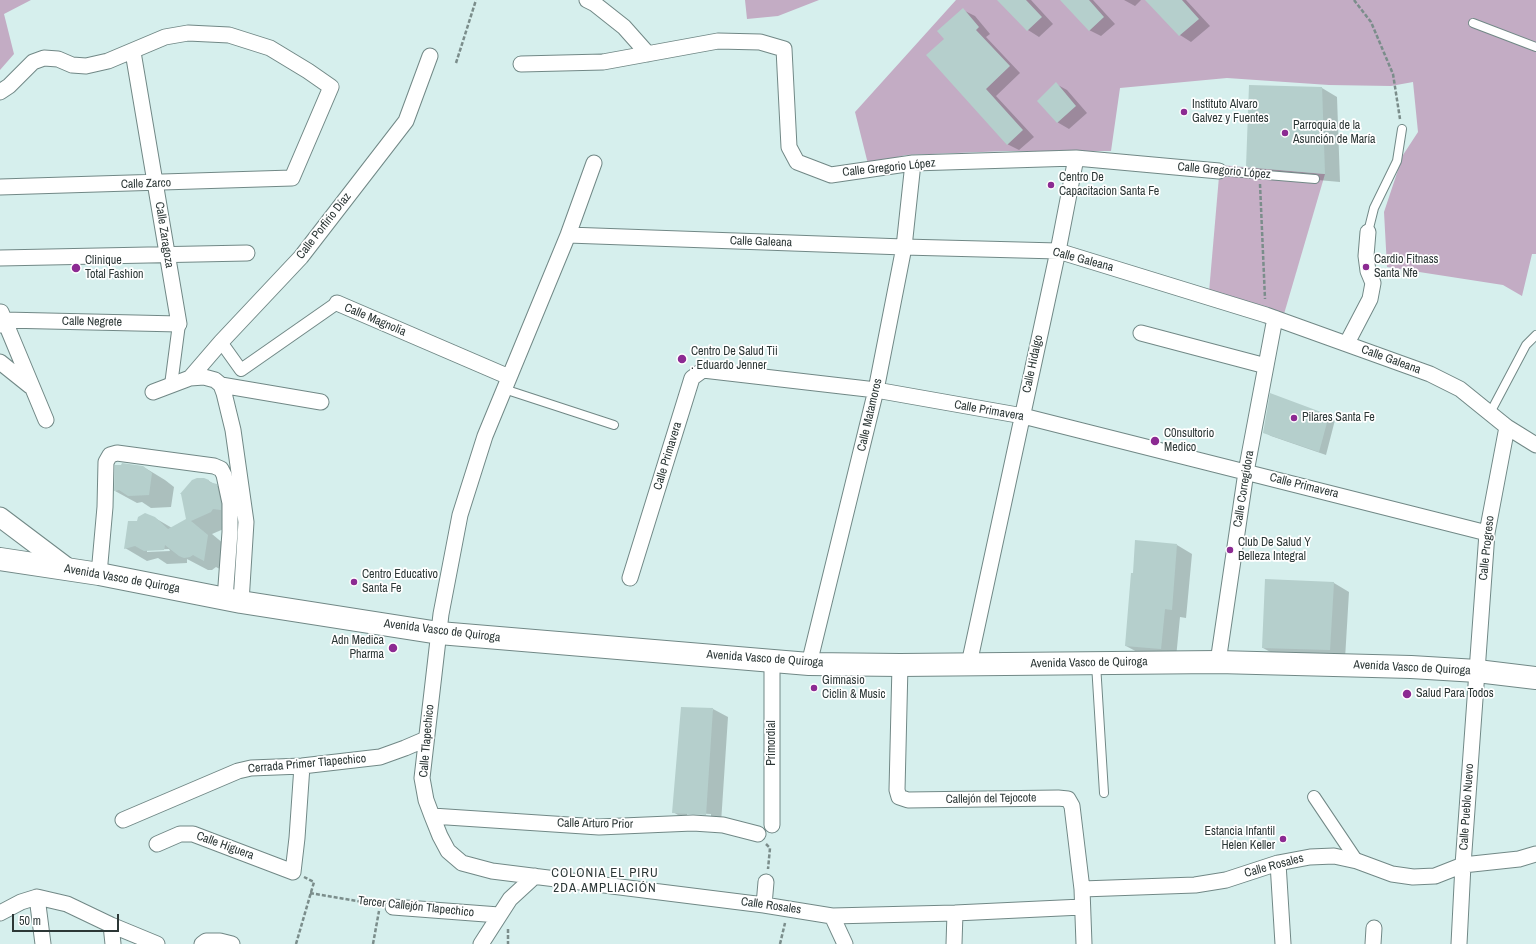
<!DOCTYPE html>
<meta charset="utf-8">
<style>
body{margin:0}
#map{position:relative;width:1536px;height:944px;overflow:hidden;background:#d6efed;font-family:"Archivo Narrow",sans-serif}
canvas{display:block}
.scale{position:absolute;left:12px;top:914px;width:107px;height:18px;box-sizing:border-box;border:2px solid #2c3736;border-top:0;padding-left:5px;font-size:12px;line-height:14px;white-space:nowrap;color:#2c3736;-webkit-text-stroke:3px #fff;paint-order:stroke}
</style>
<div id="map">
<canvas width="1536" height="944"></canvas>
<div class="scale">50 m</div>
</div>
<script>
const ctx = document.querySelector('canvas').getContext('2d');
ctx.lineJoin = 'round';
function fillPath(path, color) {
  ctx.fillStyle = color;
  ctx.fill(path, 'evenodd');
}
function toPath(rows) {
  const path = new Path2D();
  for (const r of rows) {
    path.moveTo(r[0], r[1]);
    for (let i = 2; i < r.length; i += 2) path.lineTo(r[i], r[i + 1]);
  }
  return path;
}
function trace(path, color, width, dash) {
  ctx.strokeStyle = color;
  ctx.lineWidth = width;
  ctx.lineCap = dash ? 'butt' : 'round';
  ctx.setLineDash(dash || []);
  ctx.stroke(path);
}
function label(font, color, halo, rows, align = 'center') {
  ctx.font = font + ' "Archivo Narrow",sans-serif';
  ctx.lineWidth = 3.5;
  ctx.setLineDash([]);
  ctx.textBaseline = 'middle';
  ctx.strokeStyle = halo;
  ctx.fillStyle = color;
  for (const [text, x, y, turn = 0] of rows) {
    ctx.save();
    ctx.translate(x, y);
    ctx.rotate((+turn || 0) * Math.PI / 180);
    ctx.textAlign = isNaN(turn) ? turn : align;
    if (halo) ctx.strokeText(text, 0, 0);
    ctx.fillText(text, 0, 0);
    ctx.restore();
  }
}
const green = toPath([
 [1220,165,1325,174,1284,314,1209,292]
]);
const forest = toPath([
 [0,0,31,0,4,14,14,54,0,70],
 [745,0,819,0,778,16,747,19],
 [956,0,1536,0,1536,254,1532,254,1522,296,1503,285,1387,267,1384,212,1403,155,1418,132,1413,82,1391,86,1329,85,1227,78,1120,88,1111,151,1007,151,906,155,868,164,855,112]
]);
const shadow = toPath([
 [999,0,1031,0,1053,24,1039,37,1028,30],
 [1062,0,1093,0,1115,24,1101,36,1089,30],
 [1124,0,1141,0,1135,6],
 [1147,0,1186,0,1210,26,1191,42,1180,35],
 [963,10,975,16,990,34,986,37,1020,73,996,96,1034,137,1019,150,1007,144,945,39],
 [1056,84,1067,90,1087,113,1069,129,1057,122],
 [1322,88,1337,97,1340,182,1262,175,1247,166],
 [1328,416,1335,420,1326,455,1271,436,1264,432],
 [142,466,165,480,174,487,171,507,151,508,142,502,137,503,115,491],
 [209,481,239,498,243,522,236,521,233,525,212,534,230,549,227,573,216,567,212,570,208,570,187,559,187,563,167,564,158,558,147,561,125,548,138,522,155,518,172,528,187,520],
 [169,549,170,551,147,552,147,550],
 [1177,545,1192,554,1186,618,1180,617,1176,658,1141,654,1126,646,1133,574],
 [1266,580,1334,583,1349,592,1345,659,1278,656,1263,648],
 [713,709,728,717,721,823,688,821,673,812],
 [687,813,711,814,711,816,687,815]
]);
const building = toPath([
 [997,0,1026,0,1042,17,1027,31],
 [1060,0,1089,0,1104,17,1089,31],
 [1145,0,1182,0,1199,19,1179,36],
 [963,8,979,27,976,30,1010,66,986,89,1023,130,1007,145,926,55,944,39,937,31],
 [1056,82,1076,106,1057,123,1037,101],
 [1249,85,1322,87,1325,174,1246,167],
 [1270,393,1329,415,1319,452,1263,433],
 [122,463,143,466,152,473,149,495,128,496,119,490,114,491,115,465,121,465],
 [197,478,204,478,209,480,209,482,217,484,221,504,221,510,213,509,211,512,191,521,208,535,204,561,193,555,190,557,184,558,179,556,165,545,164,550,144,551,135,546,124,549,128,521,137,521,138,517,145,513,155,517,168,529,186,519,181,494,182,494,180,494,192,480],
 [1135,540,1177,544,1172,610,1165,609,1161,649,1125,646,1131,573,1133,573],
 [1265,579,1334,582,1330,650,1262,648],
 [681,707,713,708,706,815,672,813]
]);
const path = toPath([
 [1354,0,1371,22,1393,74,1400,119],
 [456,63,476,0],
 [1260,184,1265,299],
 [766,844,770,848,768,869],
 [310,893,380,905],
 [508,929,508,944],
 [296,944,314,882,304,877],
 [373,944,379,911],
 [780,944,785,923]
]);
const service = toPath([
 [1473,23,1536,47],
 [1219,171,1315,179],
 [1368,232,1374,208,1397,161,1402,129],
 [504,389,614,425],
 [1490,413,1526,345,1536,335],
 [1096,664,1104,793]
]);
const pedestrian = toPath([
 [221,342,241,370,337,303],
 [171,385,179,324],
 [1314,797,1357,861]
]);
const minor = toPath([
 [587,0,595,4,624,27,648,54],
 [521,64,603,62,718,41,760,42,784,49,789,147,797,162,831,175,913,163,1076,158,1219,171],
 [0,92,9,86,33,62,44,58,58,59,72,65,86,66,108,61,165,37,188,33,229,35,270,48,308,71,331,87,292,178,0,187],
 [594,163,568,235,485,436,460,515,441,614,422,778,426,800,432,816,440,836,448,851,462,863,492,871,764,905,832,916,955,913,1082,907],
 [568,235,904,247,1058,251,1266,315,1430,374,1460,389,1507,427,1536,445],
 [0,258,247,253],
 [337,303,509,377],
 [1,312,46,420],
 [0,325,4,320,179,324,133,52],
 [1141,333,1266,366],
 [1347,343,1370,299,1373,283,1368,271,1366,256,1368,232],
 [0,362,30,386],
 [190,378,221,342,301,257,406,121,430,56],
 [221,385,321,402],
 [153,392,190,378,204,377,215,380,221,385,224,393,233,430,246,522,241,602],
 [99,574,105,507,106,462,110,455,117,453,214,466,221,469,224,475,230,503,230,532,225,599],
 [630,578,692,378,703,370,876,390,1023,416,1487,533],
 [772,661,772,825],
 [1218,662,1246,472,1275,318],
 [809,664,876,390,904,247,913,163],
 [969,664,1058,251,1076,158],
 [900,665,897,790,899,797,908,800,1058,798,1068,799,1072,806,1082,889,1084,944],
 [432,816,599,827,693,823,723,825,758,834],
 [123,820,238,771,251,768,302,766,380,757,405,748,426,739],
 [157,844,180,834,193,834,293,872,297,838,302,766],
 [1278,863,1283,944],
 [1082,889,1195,885,1226,880,1278,863,1310,857,1334,856,1357,861,1392,874,1413,877,1435,876,1463,865,1519,859,1536,854],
 [37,897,67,904,111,925,157,944],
 [37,897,43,944],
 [764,905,766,882],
 [393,907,499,915],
 [0,913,21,902,37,897],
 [832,916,845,944],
 [111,925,113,944],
 [202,944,206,941,220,941,232,944],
 [481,944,510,899,535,876],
 [954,944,955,913],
 [1373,944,1374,928],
 [1459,944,1463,865,1487,533,1507,427]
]);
const tertiary = toPath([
 [0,517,69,569]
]);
const secondary = toPath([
 [0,559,99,574,241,602,439,633,809,664,900,665,1218,662,1411,667,1477,671,1536,678]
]);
const markers = [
 [1184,112,4,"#8c2a92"],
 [1285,133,4,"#8c2a92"],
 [1051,185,4,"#8c2a92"],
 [1366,267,4,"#8c2a92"],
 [76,268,5,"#8c2a92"],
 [682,359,5,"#8c2a92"],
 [1294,418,4,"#8c2a92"],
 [1155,441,5,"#8c2a92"],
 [1230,550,4,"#8c2a92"],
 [354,582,4,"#8c2a92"],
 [393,648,5,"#8c2a92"],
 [814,688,4,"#8c2a92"],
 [1407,694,5,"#8c2a92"],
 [1283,839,4,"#8c2a92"]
];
const poiNames = [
 ["Instituto Alvaro",1192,105],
 ["Galvez y Fuentes",1192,119],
 ["Parroquia de la",1293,126],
 ["Asunción de María",1293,140],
 ["Centro De",1059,178],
 ["Capacitacion Santa Fe",1059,192],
 ["Cardio Fitnass",1374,260],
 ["Santa Nfe",1374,274],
 ["Clinique",85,261],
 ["Total Fashion",85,275],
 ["Centro De Salud Tii",691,352],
 [". Eduardo Jenner",691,366],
 ["Pilares Santa Fe",1302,418],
 ["C0nsultorio",1164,434],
 ["Medico",1164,448],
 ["Club De Salud Y",1238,543],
 ["Belleza Integral",1238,557],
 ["Centro Educativo",362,575],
 ["Santa Fe",362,589],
 ["Adn Medica",384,641,"right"],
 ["Pharma",384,655,"right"],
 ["Gimnasio",822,681],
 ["Ciclin & Music",822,695],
 ["Salud Para Todos",1416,694],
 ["Estancia Infantil",1275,832,"right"],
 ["Helen Keller",1275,846,"right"]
];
const streetNames = [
 ["Calle Gregorio López",889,168,-6],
 ["Calle Gregorio López",1224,171,5],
 ["Calle Zarco",146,184,-2],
 ["Calle Porfirio Díaz",324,226,-52],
 ["Calle Zaragoza",164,235,81],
 ["Calle Galeana",761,242,2],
 ["Calle Galeana",1083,260,15],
 ["Calle Magnolia",375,320,23],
 ["Calle Negrete",92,322,1],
 ["Calle Galeana",1391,360,20],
 ["Calle Hidalgo",1033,364,-78],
 ["Calle Primavera",989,411,10],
 ["Calle Matamoros",870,415,-77],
 ["Calle Primavera",668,456,-73],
 ["Calle Primavera",1304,486,14],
 ["Calle Corregidora",1244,489,-81],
 ["Calle Progreso",1487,548,-84],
 ["Avenida Vasco de Quiroga",122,579,10],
 ["Avenida Vasco de Quiroga",442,631,7],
 ["Avenida Vasco de Quiroga",765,659,4],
 ["Avenida Vasco de Quiroga",1089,663,-1],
 ["Avenida Vasco de Quiroga",1412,668,3],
 ["Calle Tlapechico",427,741,-85],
 ["Primordial",772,743,-90],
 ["Cerrada Primer Tlapechico",307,764,-5],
 ["Callejón del Tejocote",991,799,-1],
 ["Calle Pueblo Nuevo",1467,807,-86],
 ["Calle Arturo Prior",595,824,1],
 ["Calle Higuera",225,846,20],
 ["Calle Rosales",1274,866,-15],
 ["Calle Rosales",771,906,8],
 ["Tercer Callejón Tlapechico",416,907,6]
];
const neighbourhoodNames = [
 ["COLONIA EL PIRU",605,874],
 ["2DA AMPLIACIÓN",605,889]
];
fillPath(green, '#c6afc6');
fillPath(forest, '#c3acc4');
fillPath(shadow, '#0003');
fillPath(building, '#b5cfcc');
trace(service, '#718886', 10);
trace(pedestrian, '#718886', 14);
trace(minor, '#718886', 17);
trace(tertiary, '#718886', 21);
trace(secondary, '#718886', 24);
trace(path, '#7b8d8b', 2.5, [4, 2]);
trace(service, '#fff', 8);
trace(pedestrian, '#fff', 12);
trace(minor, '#fff', 15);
trace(tertiary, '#fff', 19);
trace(secondary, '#fff', 22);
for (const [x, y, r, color] of markers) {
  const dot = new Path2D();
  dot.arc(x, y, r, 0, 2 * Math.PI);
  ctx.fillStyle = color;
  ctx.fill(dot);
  trace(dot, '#fff', 1.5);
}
label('12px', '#2c3736', '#fff', poiNames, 'left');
label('12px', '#2c3736', '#fff', streetNames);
ctx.letterSpacing = '1px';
label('13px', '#2c3736', '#fff', neighbourhoodNames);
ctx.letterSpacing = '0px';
</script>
